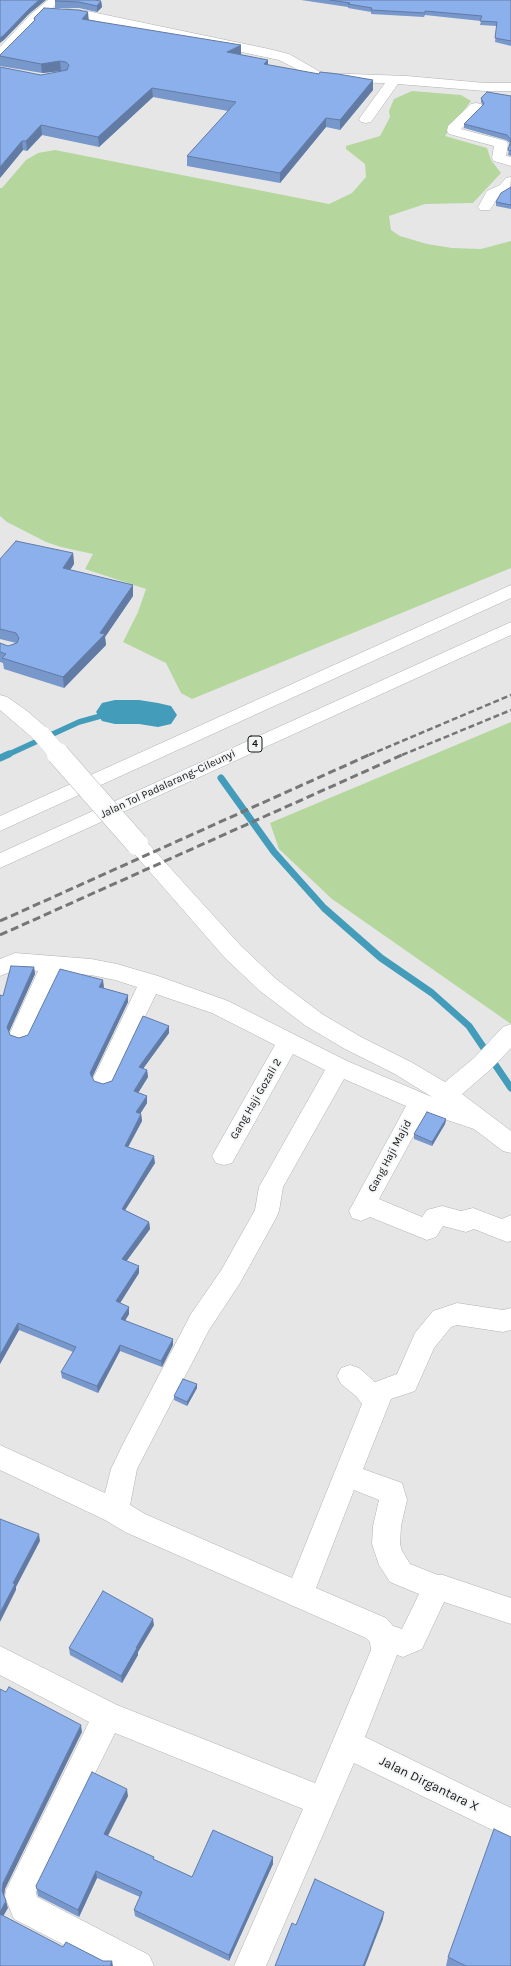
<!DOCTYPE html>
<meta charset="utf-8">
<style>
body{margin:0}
canvas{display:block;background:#e6e6e7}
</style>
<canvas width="511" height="1966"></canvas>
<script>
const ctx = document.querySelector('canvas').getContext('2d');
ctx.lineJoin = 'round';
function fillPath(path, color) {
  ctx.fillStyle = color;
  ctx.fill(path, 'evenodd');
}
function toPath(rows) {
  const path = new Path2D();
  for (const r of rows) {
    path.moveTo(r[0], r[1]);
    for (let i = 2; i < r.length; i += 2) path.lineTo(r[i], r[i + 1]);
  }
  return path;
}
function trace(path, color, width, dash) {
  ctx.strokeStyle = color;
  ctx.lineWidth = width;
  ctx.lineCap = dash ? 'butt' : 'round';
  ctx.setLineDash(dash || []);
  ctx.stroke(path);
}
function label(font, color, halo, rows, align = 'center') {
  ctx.font = font + ' Karla,sans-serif';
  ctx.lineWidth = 3.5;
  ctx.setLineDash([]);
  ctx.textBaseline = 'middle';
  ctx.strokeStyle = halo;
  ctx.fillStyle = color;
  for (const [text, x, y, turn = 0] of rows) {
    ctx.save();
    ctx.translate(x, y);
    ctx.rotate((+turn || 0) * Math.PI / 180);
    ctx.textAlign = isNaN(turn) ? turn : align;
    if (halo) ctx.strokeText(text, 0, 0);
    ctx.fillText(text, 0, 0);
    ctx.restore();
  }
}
const green = toPath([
 [412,91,461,95,471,101,445,136,487,148,491,160,501,173,473,203,425,204,389,216,391,230,400,236,427,244,452,248,481,249,511,241,511,568,192,699,181,693,166,663,123,642,138,612,146,589,85,569,93,554,61,547,46,542,7,522,0,516,0,188,2,188,26,160,38,153,55,150,329,204,352,193,366,177,365,164,346,149,346,146,380,136,390,117,389,111,394,99],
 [511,722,511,1024,332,899,279,849,270,823]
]);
const streamFar1 = toPath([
 [7,755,79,722,115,712]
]);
const stream = toPath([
 [0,758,9,754],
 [221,778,274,852,324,908,381,958,432,993,469,1026,511,1088]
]);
const river = toPath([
 [115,700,139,700,158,703,171,706,177,715,171,724,158,727,139,724,115,724,102,721,96,712,102,703,115,700]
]);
const minor = toPath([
 [48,0,61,0,38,21,5,57,0,58,0,47,30,15,48,0],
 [60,8,87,11,269,49,289,54,322,73,407,76,485,83,511,83,511,91,485,91,398,84,371,122,366,123,361,122,359,119,385,83,329,82,318,80,279,60,87,19,56,15,54,12,60,8],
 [476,103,481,104,483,107,461,129,506,141,508,144,506,156,511,157,511,166,494,161,492,158,494,146,449,134,447,131,448,126,471,104,476,103],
 [511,177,510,191,498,197,490,210,480,210,478,207,487,191,500,185,506,178,511,177],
 [0,695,7,697,27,711,49,730,52,735,49,740,42,741,35,740,0,710,0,695],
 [137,837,144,839,241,946,276,979,322,1014,361,1037,411,1062,445,1082,474,1058,503,1027,511,1024,511,1048,490,1070,462,1094,511,1131,511,1153,503,1151,474,1129,426,1113,379,1199,422,1217,427,1210,442,1206,461,1211,473,1208,502,1219,511,1215,511,1241,507,1242,474,1229,466,1232,443,1226,436,1237,427,1240,370,1217,361,1221,352,1218,349,1211,406,1106,344,1079,283,1187,279,1211,276,1218,240,1283,209,1330,137,1469,130,1505,145,1514,292,1578,362,1404,356,1396,341,1384,337,1376,341,1368,350,1365,359,1368,375,1382,397,1374,415,1333,433,1311,457,1303,503,1310,511,1308,511,1330,503,1332,457,1325,451,1327,434,1348,415,1391,391,1399,363,1469,402,1483,407,1500,401,1526,400,1544,402,1551,410,1564,438,1575,443,1575,511,1598,511,1624,444,1602,422,1649,403,1657,397,1655,365,1737,511,1808,511,1839,354,1763,266,1966,234,1966,303,1809,115,1733,36,1892,37,1897,149,1955,154,1966,105,1966,14,1919,5,1897,6,1890,89,1722,0,1675,0,1646,117,1705,315,1783,371,1650,370,1642,366,1638,125,1532,105,1520,0,1470,0,1445,105,1493,111,1469,123,1444,191,1314,222,1269,255,1210,259,1187,325,1070,293,1054,232,1163,224,1165,216,1163,212,1156,275,1045,212,1013,156,994,111,1087,103,1090,95,1087,92,1081,137,987,115,980,91,975,60,973,28,1041,20,1044,12,1041,9,1035,38,971,17,969,0,976,0,959,15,953,91,959,117,964,158,976,228,1001,347,1061,432,1097,395,1074,345,1049,306,1026,260,991,225,958,130,849,127,844,130,839,137,837],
 [354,1490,379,1500,373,1526,372,1544,379,1565,390,1582,419,1594,402,1629,393,1626,386,1618,316,1588,354,1490]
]);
const highway = toPath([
 [511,585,511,598,0,831,0,816,511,585],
 [511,622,511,635,0,868,0,853,511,622]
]);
const railFar1 = toPath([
 [369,755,511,695],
 [402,755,511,710]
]);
const rail = toPath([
 [0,921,371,754],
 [0,935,404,754]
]);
const minorBridgeFar1 = toPath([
 [42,735,59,755]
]);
const minorBridge = toPath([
 [58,754,137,844]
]);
const wall = toPath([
 [301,0,511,0,511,46,495,42,497,26,480,25,481,21,425,15,424,17,371,14,371,12,348,8,348,7],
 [55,1,101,1,102,7,97,12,79,8,55,8],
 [34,18,89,20,241,54,240,54,268,65,319,74,373,80,373,90,340,130,326,127,280,183,187,166,187,156,228,111,153,97,99,147,42,135,27,151,23,150,0,178,41,75,63,71,61,71,42,73,0,66,0,55,34,21],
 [511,96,511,156,508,155,510,143,506,140,464,128,464,124,483,106,481,102,481,98],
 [511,187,511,209,496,206,496,202],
 [73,553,74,564,70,570,133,596,105,637,106,645,64,688,4,669,3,663,0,662,0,643,8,646,16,643,0,639,0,559],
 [34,967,35,974,9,1032,10,1035,19,1038,28,1035,104,987,103,988,128,995,128,1002,92,1078,94,1081,103,1084,112,1081,169,1026,169,1033,143,1069,147,1070,148,1077,138,1093,147,1096,147,1103,140,1114,141,1114,142,1121,128,1147,155,1163,125,1210,149,1222,150,1229,126,1261,139,1273,120,1303,129,1314,125,1320,173,1345,162,1367,120,1351,98,1393,62,1378,61,1372,73,1352,19,1330,0,1364,0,995,3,996],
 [446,1119,445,1124,432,1146,414,1139,414,1134],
 [197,1384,197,1388,187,1406,174,1400,174,1396],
 [154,1625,138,1652,138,1655,122,1683,70,1655,69,1648],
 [128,1796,108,1836,154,1860,192,1877,273,1857,273,1864,229,1961,135,1916,134,1910,140,1897,97,1878,79,1917,38,1896,36,1886],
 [448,1957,511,1966,446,1966]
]);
const shadedWall = toPath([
 [39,0,46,0,29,14,4,40,0,43,0,38,29,9],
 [101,1,102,7,97,12,97,6],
 [88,12,89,22,82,19],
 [241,45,241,54,227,62,227,52],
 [268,60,268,69,264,64],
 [60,61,61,71,42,73,41,64],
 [373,80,373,90,340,130,340,120],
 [152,88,153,97,99,147,98,137],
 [326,118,326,127,280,183,280,173],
 [41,125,42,135,27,151,26,141],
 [22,141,23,150,0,178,0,167],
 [73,553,74,564,64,579,63,568],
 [133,585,133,596,105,637,106,645,64,688,63,677,100,633],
 [34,967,35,974,8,1034,7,1027],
 [103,980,104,987,99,994,99,987],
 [128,995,128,1002,91,1080,90,1073],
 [169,1026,169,1033,139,1074,139,1067],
 [147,1070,148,1077,135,1098,134,1091],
 [147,1096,147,1103,137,1119,136,1112],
 [141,1114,142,1121,125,1153,125,1146],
 [446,1119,445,1124,432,1146,432,1142],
 [154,1156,155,1163,122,1215,122,1209],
 [149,1222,150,1229,123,1266,122,1259],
 [139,1266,139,1273,117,1308,116,1301],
 [129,1307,129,1314,122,1326,121,1319],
 [18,1323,19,1330,0,1364,0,1355],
 [173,1339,173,1345,162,1367,161,1361],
 [120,1345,120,1351,98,1393,97,1386],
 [197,1384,197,1388,187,1406,187,1402],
 [39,1534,40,1541,16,1587,16,1590,0,1622,0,1613,13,1583],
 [153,1619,154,1625,138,1652,138,1655,122,1683,121,1676,136,1648],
 [81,1725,82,1732,5,1889,4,1898,2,1891,3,1883],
 [127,1789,128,1796,105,1841,104,1834],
 [273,1857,273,1864,229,1961,229,1955],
 [96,1871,97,1878,79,1917,78,1910],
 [6,1901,8,1908,1,1920,0,1916,0,1912],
 [384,1912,383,1919,365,1966,363,1966],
 [112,1961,113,1966,110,1966]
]);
const building = toPath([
 [0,0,39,0,29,9,4,35,0,38,0,0],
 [56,0,94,0,101,1,97,6,79,2,55,1,56,0],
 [330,0,511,0,511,41,495,38,497,22,480,21,482,16,425,11,425,13,371,10,372,8,348,4,350,3,330,0],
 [44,8,78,10,88,12,82,19,241,45,227,52,268,60,264,64,319,74,320,72,338,74,373,80,340,120,326,118,280,173,187,156,236,102,152,88,98,137,41,125,26,141,22,141,0,167,0,67,41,75,67,70,69,65,66,62,60,61,41,64,0,56,0,55,35,20,34,18,44,8],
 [487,92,511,96,511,151,508,150,511,140,507,135,464,124,484,104,481,98,487,92],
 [511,187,511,205,496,202,501,193,511,187],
 [16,541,73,553,63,568,133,585,100,633,105,634,63,677,2,658,6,654,0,652,0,643,8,646,17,643,19,638,16,633,0,629,0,559,16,541],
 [11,966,34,967,7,1027,10,1035,19,1038,28,1035,60,969,103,980,99,987,128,995,90,1073,94,1081,103,1084,112,1081,143,1016,169,1026,139,1067,147,1070,134,1091,147,1096,136,1112,141,1114,125,1146,154,1156,122,1209,149,1222,122,1259,139,1266,116,1301,129,1307,121,1319,173,1339,161,1361,120,1345,97,1386,61,1372,76,1347,18,1323,0,1355,0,995,3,996,11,966],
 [427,1112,446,1119,432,1142,414,1134,427,1112],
 [183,1379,197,1384,187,1402,174,1396,183,1379],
 [0,1519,39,1534,13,1583,15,1584,0,1613,0,1519],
 [103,1591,153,1619,136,1648,137,1648,121,1676,69,1648,103,1591],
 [9,1687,81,1725,3,1883,2,1891,6,1901,0,1912,0,1689,6,1692,9,1687],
 [92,1772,127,1789,104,1834,154,1857,153,1859,192,1877,213,1830,273,1857,229,1955,134,1910,142,1892,96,1871,78,1910,37,1889,36,1886,92,1772],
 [494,1829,511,1837,511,1966,466,1966,448,1957,494,1829],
 [315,1879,384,1912,363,1966,275,1966,292,1923,296,1925,315,1879],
 [0,1914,63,1947,66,1942,103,1961,112,1961,110,1966,0,1966,0,1914]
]);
const shields = [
 [255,744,14]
];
const shieldNames = [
 ["4",255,744]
];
const streetNames = [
 ["Jalan Tol Padalarang–Cileunyi",168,784,-25],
 ["Gang Haji Gozali 2",256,1099,-60],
 ["Gang Haji Majid",390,1156,-62]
];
const nearStreetnames = [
 ["Jalan Dirgantara X",429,1784,26]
];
fillPath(green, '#b5d79d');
trace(streamFar1, '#439cba', 5.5);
trace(stream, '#439cba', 7);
fillPath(river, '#439cba');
trace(minor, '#b0b1b2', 1);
trace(highway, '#b0b1b2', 1);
fillPath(minor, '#fff');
fillPath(highway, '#fff');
trace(railFar1, '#757676', 2.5, [6, 3]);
trace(rail, '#757676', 3, [8, 4]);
trace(minorBridgeFar1, '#b0b1b2', 18, []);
trace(minorBridge, '#b0b1b2', 23, []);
trace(minorBridgeFar1, '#fff', 18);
trace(minorBridge, '#fff', 22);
fillPath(wall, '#7897cb');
fillPath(shadedWall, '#627ba5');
fillPath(building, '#8cb0ec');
trace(building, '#627ba5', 1);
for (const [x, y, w] of shields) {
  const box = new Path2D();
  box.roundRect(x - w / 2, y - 8, w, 16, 3);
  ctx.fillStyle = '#f3f4f5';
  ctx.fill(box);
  trace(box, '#151616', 1);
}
label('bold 10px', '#151616', null, shieldNames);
label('11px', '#151616', '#f3f4f5', streetNames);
label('13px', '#151616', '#f3f4f5', nearStreetnames);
</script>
